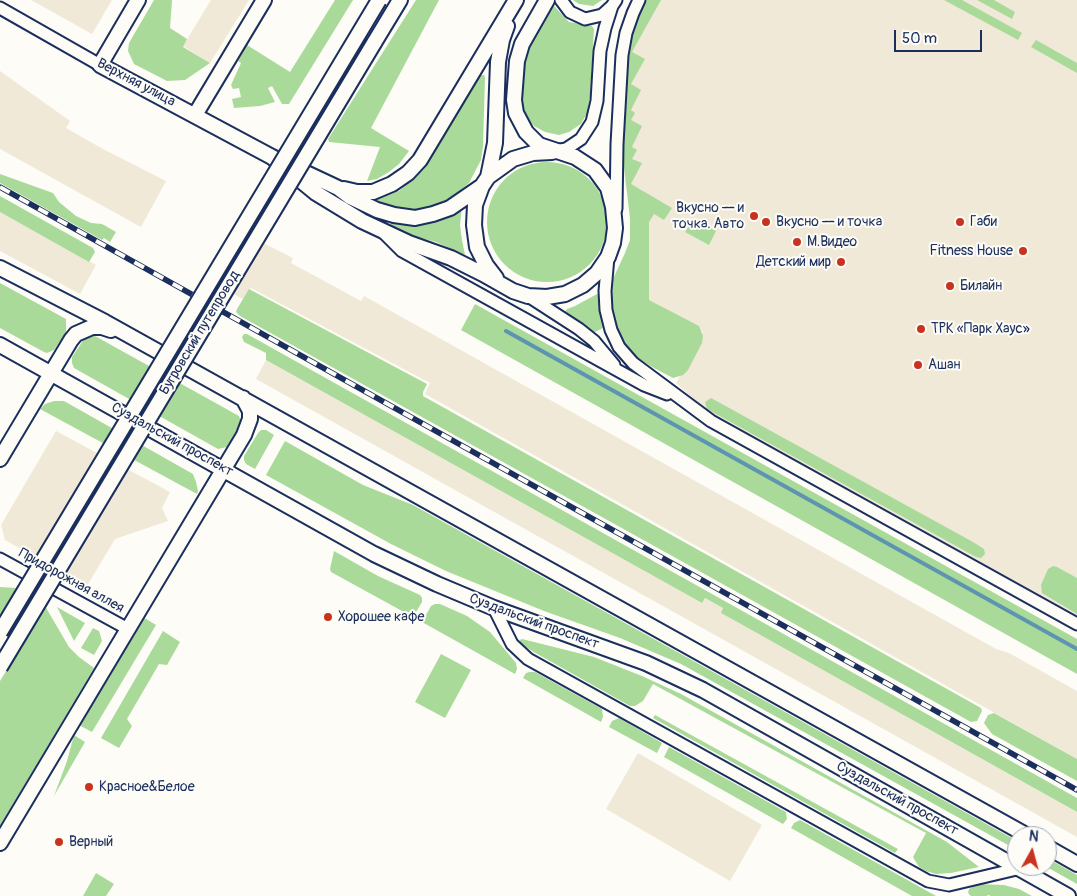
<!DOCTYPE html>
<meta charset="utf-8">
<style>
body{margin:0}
#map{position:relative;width:1077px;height:896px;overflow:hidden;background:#fdfcf7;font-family:Pangolin,sans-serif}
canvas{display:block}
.north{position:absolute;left:1007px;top:826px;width:50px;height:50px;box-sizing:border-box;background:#fdfcf7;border:1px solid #a3aaba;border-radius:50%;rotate:7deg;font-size:14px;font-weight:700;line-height:20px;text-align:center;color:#1b2f5e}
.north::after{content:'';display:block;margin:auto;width:18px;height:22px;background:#c8321e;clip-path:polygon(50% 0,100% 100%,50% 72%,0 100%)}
.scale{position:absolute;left:894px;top:30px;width:88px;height:22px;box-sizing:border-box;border:2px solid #1b2f5e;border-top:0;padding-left:6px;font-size:15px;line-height:18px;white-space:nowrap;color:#1b2f5e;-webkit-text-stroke:4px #fdfcf7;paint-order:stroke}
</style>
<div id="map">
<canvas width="1077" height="896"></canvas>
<div class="north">N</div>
<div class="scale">50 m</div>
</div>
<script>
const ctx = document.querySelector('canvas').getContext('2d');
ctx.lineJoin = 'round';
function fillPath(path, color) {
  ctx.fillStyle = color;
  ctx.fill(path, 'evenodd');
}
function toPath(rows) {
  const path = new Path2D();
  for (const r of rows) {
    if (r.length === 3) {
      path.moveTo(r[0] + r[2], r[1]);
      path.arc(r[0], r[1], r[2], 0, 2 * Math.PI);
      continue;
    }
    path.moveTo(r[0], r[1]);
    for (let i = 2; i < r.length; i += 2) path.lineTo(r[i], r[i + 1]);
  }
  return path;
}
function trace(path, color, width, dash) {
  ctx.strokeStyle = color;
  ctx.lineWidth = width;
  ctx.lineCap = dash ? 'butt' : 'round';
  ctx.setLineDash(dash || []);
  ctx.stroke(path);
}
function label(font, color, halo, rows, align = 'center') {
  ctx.font = font + ' Pangolin,sans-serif';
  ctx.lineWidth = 4;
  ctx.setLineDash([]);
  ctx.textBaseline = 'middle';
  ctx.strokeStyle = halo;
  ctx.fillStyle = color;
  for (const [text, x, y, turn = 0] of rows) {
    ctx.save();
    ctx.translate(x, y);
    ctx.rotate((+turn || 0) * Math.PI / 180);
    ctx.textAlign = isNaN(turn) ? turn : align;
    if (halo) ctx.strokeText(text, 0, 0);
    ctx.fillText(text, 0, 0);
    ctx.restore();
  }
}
const built = toPath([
 [31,0,112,0,92,34],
 [211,0,249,0,210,63,183,46],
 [647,0,1077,0,1077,616,706,410,676,383,703,332,648,302,625,182,623,157,627,53],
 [0,71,70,121,66,128,103,149,166,181,141,227,0,149],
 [0,212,96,265,80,294,0,251],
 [259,241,293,258,291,263,361,301,364,296,996,649,1009,653,1077,691,1077,759,425,394,430,383,251,288,243,299,229,292],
 [266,360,702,603,705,598,724,608,721,613,1077,812,1077,837,256,379],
 [56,431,170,492,162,508,168,521,115,539,87,586,5,540,1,525],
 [638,753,762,825,730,881,606,809]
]);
const green = toPath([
 [154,0,172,0,170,28,187,39,183,47,210,63,185,80,167,81,134,64,128,51,129,43],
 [335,0,353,0,289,104,282,104,272,86,268,88,275,102,260,106,234,108,232,99,241,97,239,88,233,89,231,85,241,63,238,61,247,45,290,72],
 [416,0,439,0,371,128,409,151,399,164,389,172,377,179,367,181,380,147,329,142,328,139],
 [573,0,602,0,593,6,579,4],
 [647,0,661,0,632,52,645,59,631,84,641,90,631,110,635,113,631,120,642,126,632,147,637,150,632,159,642,163,631,184,672,208,664,220,654,214,649,222,649,300,699,326,703,336,702,343,688,370,683,375,673,378,652,367,632,354,621,337,612,314,610,292,612,281,625,253,630,240,630,219,623,157,622,107,627,53,634,22],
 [944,0,962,0,1022,33,1018,40],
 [977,0,994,0,1015,12,1012,19],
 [551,5,554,6,569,22,592,26,594,29,590,96,587,113,581,124,569,132,559,135,545,132,534,126,526,116,522,102,522,88,525,59,531,38],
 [1036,40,1077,63,1077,73,1031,47],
 [479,75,484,75,485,77,483,146,481,160,469,183,447,202,434,208,415,213,401,212,376,203,376,200,399,191,416,177],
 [547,222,60],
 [0,174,53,193,59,202,76,216,91,223,102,224,116,232,110,242,104,238,102,240,0,183],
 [0,196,93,248,95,252,89,262,0,212],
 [462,206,460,225,462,240,465,255,436,242,412,236,390,227,392,221],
 [693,219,716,231,709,245,685,232],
 [0,283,66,319,66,332,54,350,47,353,44,352,0,328],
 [249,289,427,384,423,392,423,396,981,708,982,711,977,721,971,722,240,316,236,312,237,309],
 [597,294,601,297,605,327,593,333,565,313,567,309,575,306],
 [475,304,1077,639,1077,674,461,330],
 [244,334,247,334,1077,798,1077,812,721,613,723,608,705,598,702,603,266,360,266,353,244,342,242,337],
 [89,336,95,336,239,416,241,421,239,426,227,447,218,449,74,368,72,363,72,357,84,339],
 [711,398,973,542,984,549,985,554,981,558,976,557,707,409,705,402],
 [54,401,64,401,193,474,196,482,198,491,197,494,40,409,45,404],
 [261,430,266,430,274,435,255,469,246,464,244,460,244,456,258,433],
 [285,441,363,485,413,505,1017,841,1017,850,681,664,620,638,544,611,446,571,391,544,266,475],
 [334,551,378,576,420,595,422,598,422,602,413,617,331,572,330,569],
 [1053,566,1057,567,1077,578,1077,614,1042,593,1041,585,1048,569],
 [0,587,17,588,0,617],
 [435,604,440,604,467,616,490,632,516,663,517,669,515,674,422,622,431,606],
 [45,606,69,647,79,657,94,668,0,826,0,681],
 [57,607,85,623,74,641],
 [143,617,156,625,92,732,79,725],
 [93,628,99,631,102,641,94,655,81,648],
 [163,631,180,642,167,665,159,664,127,719,132,726,119,748,101,738],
 [522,639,594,657,642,676,681,694,947,842,979,867,951,873,936,874,926,871,919,867,913,857,926,833,653,684,643,701,635,706,630,706,532,651,520,643,520,640],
 [441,654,471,670,445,718,415,702],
 [530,672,535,672,602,709,603,717,601,722,523,678,526,673],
 [994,713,1077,759,1077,781,992,734,984,723,988,715],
 [655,715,898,849,895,853,653,718],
 [619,718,662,743,657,753,609,727,612,721],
 [74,735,85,742,54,796,67,761],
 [669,747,786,812,787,819,783,824,664,757],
 [800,820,936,896,912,896,791,828,794,823],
 [1047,858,1077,875,1077,884,1045,866,1047,866],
 [96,873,114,884,106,896,83,896],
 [977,884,1004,885,1019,889,1032,896,991,896,988,895,987,896,971,896,968,893,969,889]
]);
const stream = toPath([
 [506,331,1077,649]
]);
const minor = toPath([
 [561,0,570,12,585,19,602,15,612,6],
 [0,8,100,65],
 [555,151,566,149,581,139,592,122,597,101,600,51,605,28,612,6,616,0],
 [616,209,617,144,622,55,626,33,633,13,639,0],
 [384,233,402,251,644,385,667,394],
 [608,257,605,291,606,310,611,330,619,347,633,363,711,421,1077,624],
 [528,296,579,329,594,341,614,365],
 [0,559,128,629],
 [494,608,512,644,528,659,928,881,949,885,1021,868]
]);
const major = toPath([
 [138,0,100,65,272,157,338,188,350,197,377,210,394,215,415,218,433,214,450,208,482,186],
 [374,43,400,0],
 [195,115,264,0],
 [272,157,316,193,362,221,409,243,451,258,483,274,513,291,528,296,547,297,565,294,583,285,597,273,608,257,613,243,615,228,613,207,608,188,595,170,575,157,539,145,526,132,516,113,514,100,517,61,522,44,547,0],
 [488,177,495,143,498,62,502,40,507,26],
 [344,189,357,192,373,192,392,184,408,173,420,160,516,0],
 [0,268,105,322,1028,836],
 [496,278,486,265,477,247,474,225,475,205,482,186,488,177,513,159,533,153,552,152],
 [0,345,374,554,437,584,494,608,646,663,703,690,1068,896],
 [0,459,71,340,76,334,92,327,102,327,111,330],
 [0,843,244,435,250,419,250,411,243,398],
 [1047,847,1077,864]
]);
const rail = toPath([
 [0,187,1077,790]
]);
const majorBridge = toPath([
 [0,632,379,0],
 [0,667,374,43]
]);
const markers = [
 [754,216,5,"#c8321e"],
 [766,222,5,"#c8321e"],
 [960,222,5,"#c8321e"],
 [797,242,5,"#c8321e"],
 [1023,251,5,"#c8321e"],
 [841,262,5,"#c8321e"],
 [950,286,5,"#c8321e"],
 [921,329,5,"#c8321e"],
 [918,365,5,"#c8321e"],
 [328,617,5,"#c8321e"],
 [89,787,5,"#c8321e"],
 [59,842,5,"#c8321e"]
];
const streetNames = [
 ["Верхняя улица",136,83,28],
 ["Бугровский путепровод",200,333,-59],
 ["Суздальский проспект",172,440,29],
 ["Придорожная аллея",71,581,29],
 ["Суздальский проспект",534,622,20],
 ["Суздальский проспект",897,799,29]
];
const poiNames = [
 ["Вкусно — и",744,208,"right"],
 ["точка. Авто",744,224,"right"],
 ["Вкусно — и точка",776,222],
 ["Габи",970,222],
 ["М.Видео",807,242],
 ["Fitness House",1013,251,"right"],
 ["Детский мир",831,262,"right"],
 ["Билайн",960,286],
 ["ТРК «Парк Хаус»",931,329],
 ["Ашан",928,365],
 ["Хорошее кафе",338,617],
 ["Красное&Белое",99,787],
 ["Верный",69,842]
];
fillPath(built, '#f1e9d7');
fillPath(green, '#aada9a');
trace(stream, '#5d94b0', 4);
trace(minor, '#1b2f5e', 15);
trace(major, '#1b2f5e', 18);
trace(minor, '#fdfcf7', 11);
trace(major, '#fdfcf7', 14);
trace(rail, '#1b2f5e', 5.5);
trace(rail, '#fdfcf7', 4, [11]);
trace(majorBridge, '#1b2f5e', 18, []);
trace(majorBridge, '#fdfcf7', 14);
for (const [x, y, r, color] of markers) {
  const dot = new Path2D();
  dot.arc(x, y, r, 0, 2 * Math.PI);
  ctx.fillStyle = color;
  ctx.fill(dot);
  trace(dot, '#fdfcf7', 2);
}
label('14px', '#1b2f5e', '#fdfcf7', streetNames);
label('14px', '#1b2f5e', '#fdfcf7', poiNames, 'left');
</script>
